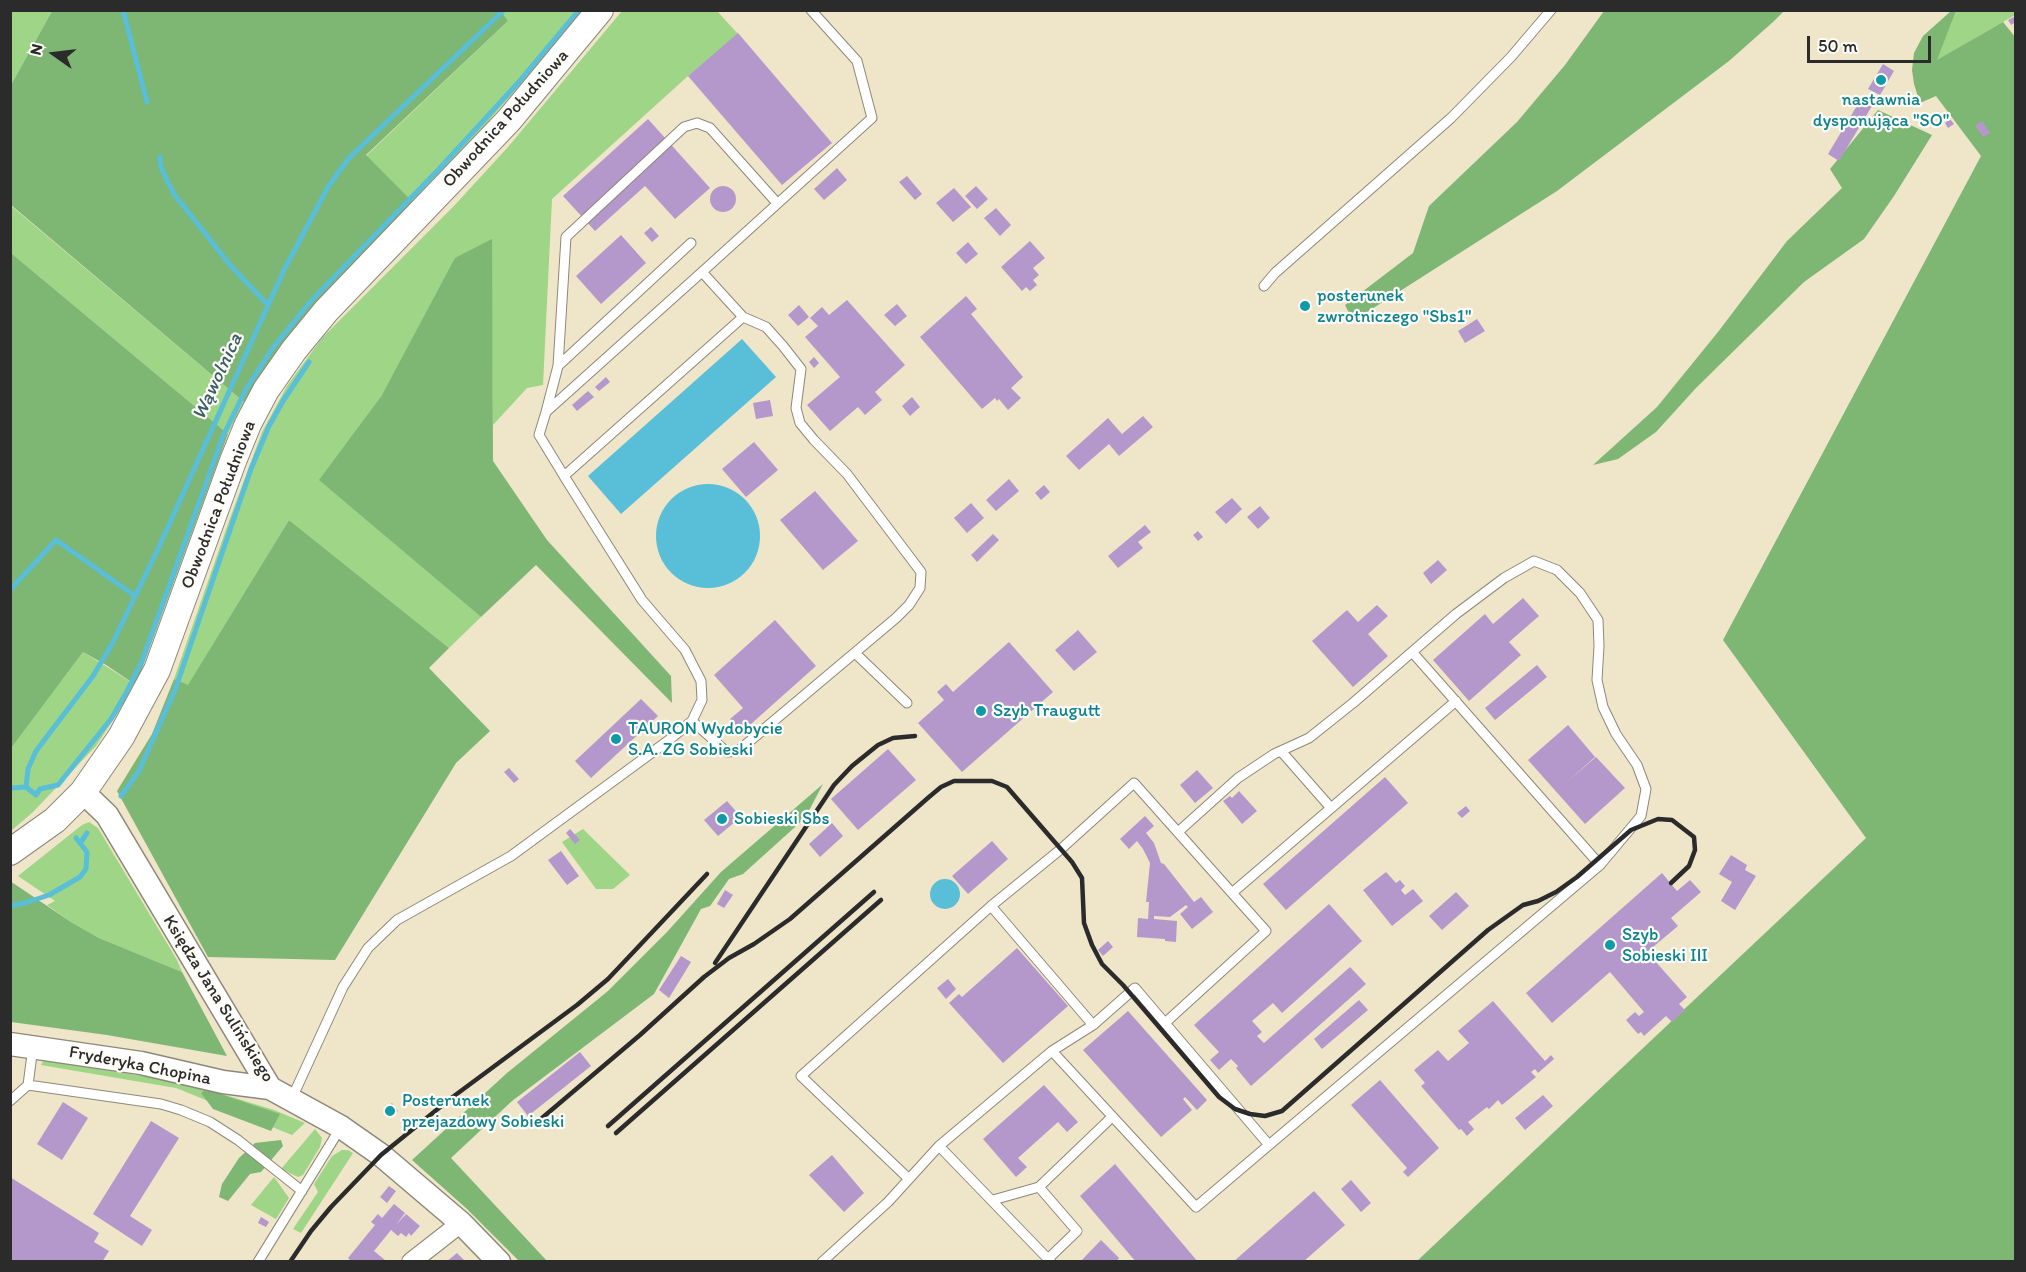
<!DOCTYPE html>
<meta charset="utf-8">
<style>
body{margin:0}
#map{position:relative;width:2026px;height:1272px;overflow:hidden;background:#efe5c8;font-family:Itim,sans-serif}
canvas{display:block}
.frame{position:absolute;inset:0;border:12px solid #2b2b2b;pointer-events:none}
.north{position:absolute;left:24px;top:24px;width:60px;height:60px;-webkit-text-stroke:4px #fdfcf7;paint-order:stroke;rotate:284deg;font-size:16px;font-weight:700;line-height:24px;text-align:center;color:#2b2b2b}
.north::after{content:'';display:block;margin:auto;width:21px;height:27px;background:#2b2b2b;clip-path:polygon(50% 0,100% 100%,50% 72%,0 100%)}
.scale{position:absolute;left:1807px;top:36px;width:124px;height:27px;box-sizing:border-box;border:3px solid #2b2b2b;border-top:0;padding-left:8px;font-size:18px;line-height:21px;white-space:nowrap;color:#2b2b2b;-webkit-text-stroke:4px #fdfcf7;paint-order:stroke}
</style>
<div id="map">
<canvas width="2026" height="1272"></canvas>
<div class="frame"></div>
<div class="north">N</div>
<div class="scale">50 m</div>
</div>
<script>
const ctx = document.querySelector('canvas').getContext('2d');
ctx.lineJoin = 'round';
function fillPath(path, color) {
  ctx.fillStyle = color;
  ctx.fill(path, 'evenodd');
}
function toPath(rows) {
  const path = new Path2D();
  for (const r of rows) {
    if (r.length === 3) {
      path.moveTo(r[0] + r[2], r[1]);
      path.arc(r[0], r[1], r[2], 0, 2 * Math.PI);
      continue;
    }
    path.moveTo(r[0], r[1]);
    for (let i = 2; i < r.length; i += 2) path.lineTo(r[i], r[i + 1]);
  }
  return path;
}
function trace(path, color, width, dash) {
  ctx.strokeStyle = color;
  ctx.lineWidth = width;
  ctx.lineCap = dash ? 'butt' : 'round';
  ctx.setLineDash(dash || []);
  ctx.stroke(path);
}
function label(font, color, halo, rows, align = 'center') {
  ctx.font = font + ' Itim,sans-serif';
  ctx.lineWidth = 4.5;
  ctx.setLineDash([]);
  ctx.textBaseline = 'middle';
  ctx.strokeStyle = halo;
  ctx.fillStyle = color;
  for (const [text, x, y, turn = 0] of rows) {
    ctx.save();
    ctx.translate(x, y);
    ctx.rotate((+turn || 0) * Math.PI / 180);
    ctx.textAlign = isNaN(turn) ? turn : align;
    if (halo) ctx.strokeText(text, 0, 0);
    ctx.fillText(text, 0, 0);
    ctx.restore();
  }
}
const green = toPath([
 [11,10,52,11,11,85,10,11],
 [500,11,583,11,568,30,464,149,413,202,366,156,508,21],
 [622,11,717,11,738,34,688,76,552,199,543,385,527,388,493,425,491,240,382,395,320,480,481,617,449,648,289,520,188,686,174,679,229,521,262,432,287,386,322,338,453,207,508,147],
 [1956,11,2015,11,2015,15,1936,61],
 [10,205,244,402,228,434,11,253],
 [83,652,136,685,96,746,33,812,11,831,10,748],
 [89,822,98,828,177,960,182,972,99,938,71,922,47,905,55,901,18,876,82,825],
 [583,829,630,875,613,889,596,889,562,842],
 [44,1060,186,1083,274,1110,305,1123,292,1135,176,1088,41,1065],
 [315,1129,322,1138,320,1147,303,1175,298,1177,281,1169],
 [342,1150,348,1150,353,1153,301,1233,293,1229,318,1192,314,1184,332,1156],
 [274,1177,289,1198,276,1219,251,1205]
]);
const forest = toPath([
 [500,10,508,21,366,155,413,202,298,324,257,380,244,402,11,205,11,85,52,11],
 [1604,11,1784,11,1773,22,1729,61,1557,191,1353,321,1345,305,1413,253,1429,206,1517,122,1565,65],
 [1951,11,1956,11,1937,60,2003,22,2016,38,2015,1261,1416,1262,1866,838,1723,640,1981,156,1936,96,1920,103,1914,84,1912,70,1914,53,1923,36],
 [1878,110,1932,135,1894,196,1864,239,1804,282,1696,388,1656,432,1618,459,1593,465,1657,407,1718,332,1787,241,1842,188,1830,169],
 [492,239,493,461,547,540,671,676,672,703,536,565,481,617,319,480,382,395,455,258],
 [11,253,228,434,136,685,106,665,83,652,11,748],
 [289,520,449,648,429,668,490,731,456,763,335,960,208,957,117,791,152,734,174,679,188,685],
 [823,784,805,818,743,874,729,879,710,906,701,909,654,994,512,1101,451,1158,547,1261,519,1261,467,1209,412,1160,507,1073,608,991,667,932,721,872],
 [10,881,71,922,99,938,182,972,227,1056,107,1035,11,1022],
 [206,1089,238,1100,280,1114,271,1131,213,1109,201,1093],
 [281,1140,283,1146,261,1172,250,1174,228,1201,219,1197,222,1184,239,1158,255,1143]
]);
const water = toPath([
 [742,339,776,377,621,514,588,476],
 [708,536,52],
 [945,894,15]
]);
const stream = toPath([
 [123,10,147,102],
 [504,10,348,159,328,187,284,270,158,549,112,644,93,676,36,751,28,769,26,787,36,795,40,789,58,785,111,719,126,693,142,661,223,436,246,389,272,349,310,302,439,169,517,84,579,10],
 [160,157,161,168,174,194,230,265,268,305],
 [10,590,56,540,135,596],
 [10,788,26,787],
 [121,796,139,771,175,690,251,469,269,426,283,401,309,362],
 [81,842,87,833],
 [10,906,28,902,49,895,80,877,86,869,87,852,76,838]
]);
const building = toPath([
 [2014,17,2016,22,2011,25,2008,20],
 [738,33,832,143,782,185,688,76],
 [1883,64,1894,71,1880,95,1868,89],
 [1861,99,1872,106,1839,161,1828,154],
 [648,119,710,188,675,219,645,186,595,231,563,196],
 [1950,119,1954,124,1948,128,1945,123],
 [1982,121,1990,133,1983,137,1975,126],
 [837,168,847,180,824,200,814,189],
 [907,176,922,194,915,200,899,182],
 [976,186,988,199,977,209,965,196],
 [723,199,13],
 [954,188,971,207,953,222,936,203],
 [996,208,1011,225,1000,236,984,218],
 [651,227,659,236,652,242,644,233],
 [621,235,646,263,601,304,576,276],
 [1030,241,1045,258,1033,268,1039,275,1033,280,1037,285,1030,291,1026,287,1022,291,1001,267],
 [968,242,978,254,966,264,956,253],
 [966,296,977,309,971,314,1023,377,1011,388,1021,398,1008,410,999,399,997,401,995,398,982,409,920,337],
 [847,300,905,365,875,392,882,400,865,415,858,407,830,431,807,405,840,377,805,337,818,326,810,318,822,307,829,315],
 [1307,301,1311,306,1304,311,1300,307],
 [897,304,907,316,895,326,884,315],
 [799,305,809,317,798,326,788,315],
 [1477,319,1485,331,1465,343,1458,331],
 [814,357,819,363,814,368,809,362],
 [606,377,610,382,599,391,595,387],
 [588,391,594,397,577,411,572,405],
 [912,397,920,407,910,416,902,406],
 [770,400,773,416,756,419,753,403],
 [1143,416,1153,427,1119,456,1109,444,1079,470,1066,456,1108,418,1122,434],
 [754,442,778,470,746,497,722,469],
 [1009,479,1019,491,996,511,986,500],
 [1044,485,1050,492,1041,500,1035,493],
 [815,491,858,541,823,570,780,520],
 [1232,498,1242,509,1226,524,1215,512],
 [971,503,984,518,967,533,954,518],
 [1260,506,1270,518,1258,529,1247,517],
 [1145,525,1151,532,1138,542,1143,548,1118,568,1108,556],
 [1198,531,1203,537,1198,541,1193,535],
 [993,534,999,540,977,562,971,555],
 [1438,560,1447,570,1431,584,1423,573],
 [1523,598,1539,616,1509,642,1521,655,1469,701,1433,660,1485,614,1493,624],
 [1377,605,1388,616,1368,634,1388,656,1353,687,1312,641,1347,610,1358,622],
 [775,620,816,666,742,732,730,719,743,708,714,675],
 [1078,630,1097,652,1074,671,1055,650],
 [1009,642,1053,692,962,772,918,723,944,700,937,692,946,684,953,692],
 [1537,665,1547,677,1495,720,1485,708],
 [641,699,658,716,591,778,575,761],
 [1568,725,1595,757,1568,781,1596,757,1625,788,1585,824,1528,760],
 [888,749,916,780,858,830,831,799],
 [509,768,519,779,514,783,504,772],
 [1197,770,1213,788,1195,803,1180,785],
 [1385,777,1408,803,1286,910,1263,884],
 [1239,791,1257,811,1242,824,1223,801,1230,796,1232,798],
 [727,801,741,817,718,836,704,820],
 [1466,806,1470,811,1462,818,1457,813],
 [1145,816,1154,826,1146,833,1154,843,1161,863,1164,864,1194,902,1201,897,1213,912,1192,929,1180,914,1188,907,1186,905,1170,917,1154,916,1154,919,1177,921,1176,942,1165,941,1165,939,1137,937,1138,918,1148,919,1149,902,1146,902,1150,863,1143,849,1137,841,1129,849,1120,839],
 [832,823,843,836,820,857,809,844],
 [570,829,580,840,575,844,566,833],
 [992,841,1008,859,968,894,952,876],
 [561,851,579,876,567,885,548,860],
 [1731,855,1747,865,1745,870,1756,876,1735,910,1721,901,1732,882,1719,874],
 [1386,872,1396,883,1400,880,1405,886,1401,890,1405,895,1413,889,1423,901,1392,926,1363,890],
 [1662,873,1677,891,1690,880,1701,892,1671,918,1678,926,1647,952,1687,997,1679,1004,1685,1010,1672,1022,1666,1016,1644,1036,1641,1032,1638,1034,1626,1020,1635,1012,1639,1016,1644,1012,1610,972,1552,1023,1526,993],
 [725,890,733,895,724,908,717,904],
 [1456,892,1469,906,1442,930,1429,916],
 [1329,904,1362,941,1282,1013,1273,1003,1252,1021,1262,1032,1257,1036,1264,1043,1350,967,1366,984,1251,1086,1236,1068,1238,1066,1231,1059,1219,1070,1210,1060,1219,1052,1194,1025],
 [1108,941,1113,947,1103,956,1098,950],
 [1017,948,1068,1006,1003,1063,949,1003,959,994,962,997],
 [681,956,691,962,669,998,659,990],
 [948,979,956,989,946,999,937,988],
 [1359,1000,1368,1010,1322,1049,1314,1039],
 [1493,1001,1545,1061,1551,1055,1554,1059,1538,1073,1535,1069,1531,1072,1536,1077,1502,1105,1498,1100,1489,1109,1487,1107,1468,1122,1474,1129,1467,1136,1461,1129,1459,1130,1421,1086,1425,1083,1414,1070,1438,1050,1448,1061,1469,1043,1458,1031],
 [1128,1011,1207,1100,1197,1110,1185,1097,1183,1099,1192,1110,1161,1137,1083,1050],
 [580,1052,591,1066,528,1116,517,1102],
 [1380,1080,1439,1148,1408,1177,1403,1172,1407,1168,1351,1105],
 [1044,1085,1078,1122,1067,1132,1058,1122,1018,1158,1027,1167,1016,1177,983,1139],
 [1543,1095,1553,1106,1525,1130,1515,1118],
 [63,1102,88,1118,62,1160,37,1144],
 [392,1103,398,1111,389,1118,383,1111],
 [151,1121,179,1138,130,1216,152,1230,142,1246,93,1214],
 [832,1155,864,1193,844,1212,809,1175],
 [1115,1164,1198,1262,1136,1262,1080,1196],
 [10,1177,99,1233,94,1242,109,1251,102,1262,10,1262],
 [1351,1180,1371,1203,1361,1212,1341,1189],
 [389,1186,396,1191,387,1203,380,1197],
 [1314,1191,1345,1225,1303,1262,1233,1262],
 [394,1204,405,1213,396,1225,406,1214,420,1226,411,1236,409,1233,406,1237,401,1233,398,1236,391,1230,374,1251,385,1260,383,1262,352,1262,348,1258,375,1225,371,1222,378,1214,382,1218],
 [261,1217,269,1222,266,1227,258,1223],
 [1101,1240,1119,1258,1116,1262,1080,1262],
 [457,1253,466,1262,446,1262]
]);
const service = toPath([
 [702,272,872,118,857,61,811,10],
 [1264,286,1275,273,1451,118,1511,57,1551,10],
 [558,366,566,237,684,127,697,123,710,128,777,203],
 [546,412,558,366,691,243],
 [564,476,539,435,546,412,702,272,743,317,766,327,783,346,801,369,796,408,800,423,814,440,847,474,921,572,920,588,909,605,896,618,738,751,727,752,692,721],
 [855,653,907,703],
 [1281,751,1331,808],
 [1178,832,1238,778,1274,754,1309,738,1353,703,1456,614,1504,578,1534,561,1557,570,1580,593,1598,620,1599,646,1597,680,1603,707,1616,734,1637,765,1646,789,1641,816,1600,865],
 [991,906,1093,1025],
 [1165,1023,1266,931,1232,893],
 [33,1047,28,1085,161,1104,181,1110,210,1122,238,1140,302,1191],
 [292,1098,343,987,368,948,397,920,511,856,669,740,692,721,702,700,701,681,685,650,642,600,564,476,743,317],
 [10,1101,28,1085],
 [1269,1145,1600,865,1413,653],
 [939,1146,1051,1262],
 [909,1179,801,1076,991,906,1061,849,1134,783,1232,893,1456,701],
 [1039,1187,1077,1231,1049,1258],
 [993,1200,1039,1187,1112,1117],
 [258,1262,341,1127],
 [822,1262,888,1202,939,1146,1052,1051,1093,1025,1135,988,1269,1145,1196,1207,1052,1051]
]);
const minor = toPath([
 [411,1262,461,1223]
]);
const tertiary = toPath([
 [83,792,107,815,270,1088,341,1127,381,1155,461,1223,499,1262],
 [10,1044,141,1063,223,1082,270,1088]
]);
const secondary = toPath([
 [10,852,55,820,83,792,121,737,157,670,233,461,248,424,266,390,294,350,326,311,509,120,600,10]
]);
const rail = toPath([
 [715,963,834,785,852,766,878,745,893,738,915,736],
 [542,1118,640,1035,704,977,729,958,754,944,790,919,929,797,941,787,954,781,992,781,1007,787,1072,862,1082,878,1084,923,1092,945,1102,964,1123,985,1219,1097,1235,1109,1250,1114,1265,1116,1282,1111,1488,930,1523,905,1538,901,1556,892,1577,877,1631,830,1658,819,1672,820,1694,837,1695,850,1689,866,1671,883],
 [608,1126,874,892],
 [616,1133,881,900],
 [290,1262,311,1231,331,1207,381,1155,450,1099,577,1005,608,979,707,874]
]);
const markers = [
 [1881,80,6,"#0f9aa8"],
 [1305,306,6,"#0f9aa8"],
 [981,711,6,"#0f9aa8"],
 [616,739,6,"#0f9aa8"],
 [722,819,6,"#0f9aa8"],
 [1610,945,6,"#0f9aa8"],
 [390,1111,6,"#0f9aa8"]
];
const cultureNames = [
 ["nastawnia",1881,100,"center"],
 ["dysponująca \"SO\"",1881,121,"center"],
 ["posterunek",1317,296],
 ["zwrotniczego \"Sbs1\"",1317,317],
 ["Szyb Traugutt",993,711],
 ["TAURON Wydobycie",628,729],
 ["S.A. ZG Sobieski",628,750],
 ["Sobieski Sbs",734,819],
 ["Szyb",1622,935],
 ["Sobieski III",1622,956],
 ["Posterunek",402,1101],
 ["przejazdowy Sobieski",402,1122]
];
const streetNames = [
 ["Obwodnica Południowa",506,119,-48],
 ["Obwodnica Południowa",219,505,-69],
 ["Księdza Jana Sulińskiego",218,999,58],
 ["Fryderyka Chopina",140,1066,11]
];
const waterNames = [
 ["Wąwolnica",218,377,-65]
];
fillPath(green, '#9ed587');
fillPath(forest, '#7eb674');
fillPath(water, '#59bed7');
trace(stream, '#59bed7', 5);
fillPath(building, '#b598cb');
trace(service, '#8d887a', 11);
trace(minor, '#8d887a', 20);
trace(tertiary, '#8d887a', 25);
trace(secondary, '#8d887a', 28);
trace(service, '#fff', 9);
trace(minor, '#fff', 18);
trace(tertiary, '#fff', 22);
trace(secondary, '#fff', 26);
trace(rail, '#2b2b2b', 4.5);
for (const [x, y, r, color] of markers) {
  const dot = new Path2D();
  dot.arc(x, y, r, 0, 2 * Math.PI);
  ctx.fillStyle = color;
  ctx.fill(dot);
  trace(dot, '#fdfcf7', 2);
}
label('18px', '#0d838f', '#fdfcf7', cultureNames, 'left');
label('18px', '#2b2b2b', '#fdfcf7', streetNames);
label('italic 20px', '#3b5e67', '#fdfcf7', waterNames);
</script>
